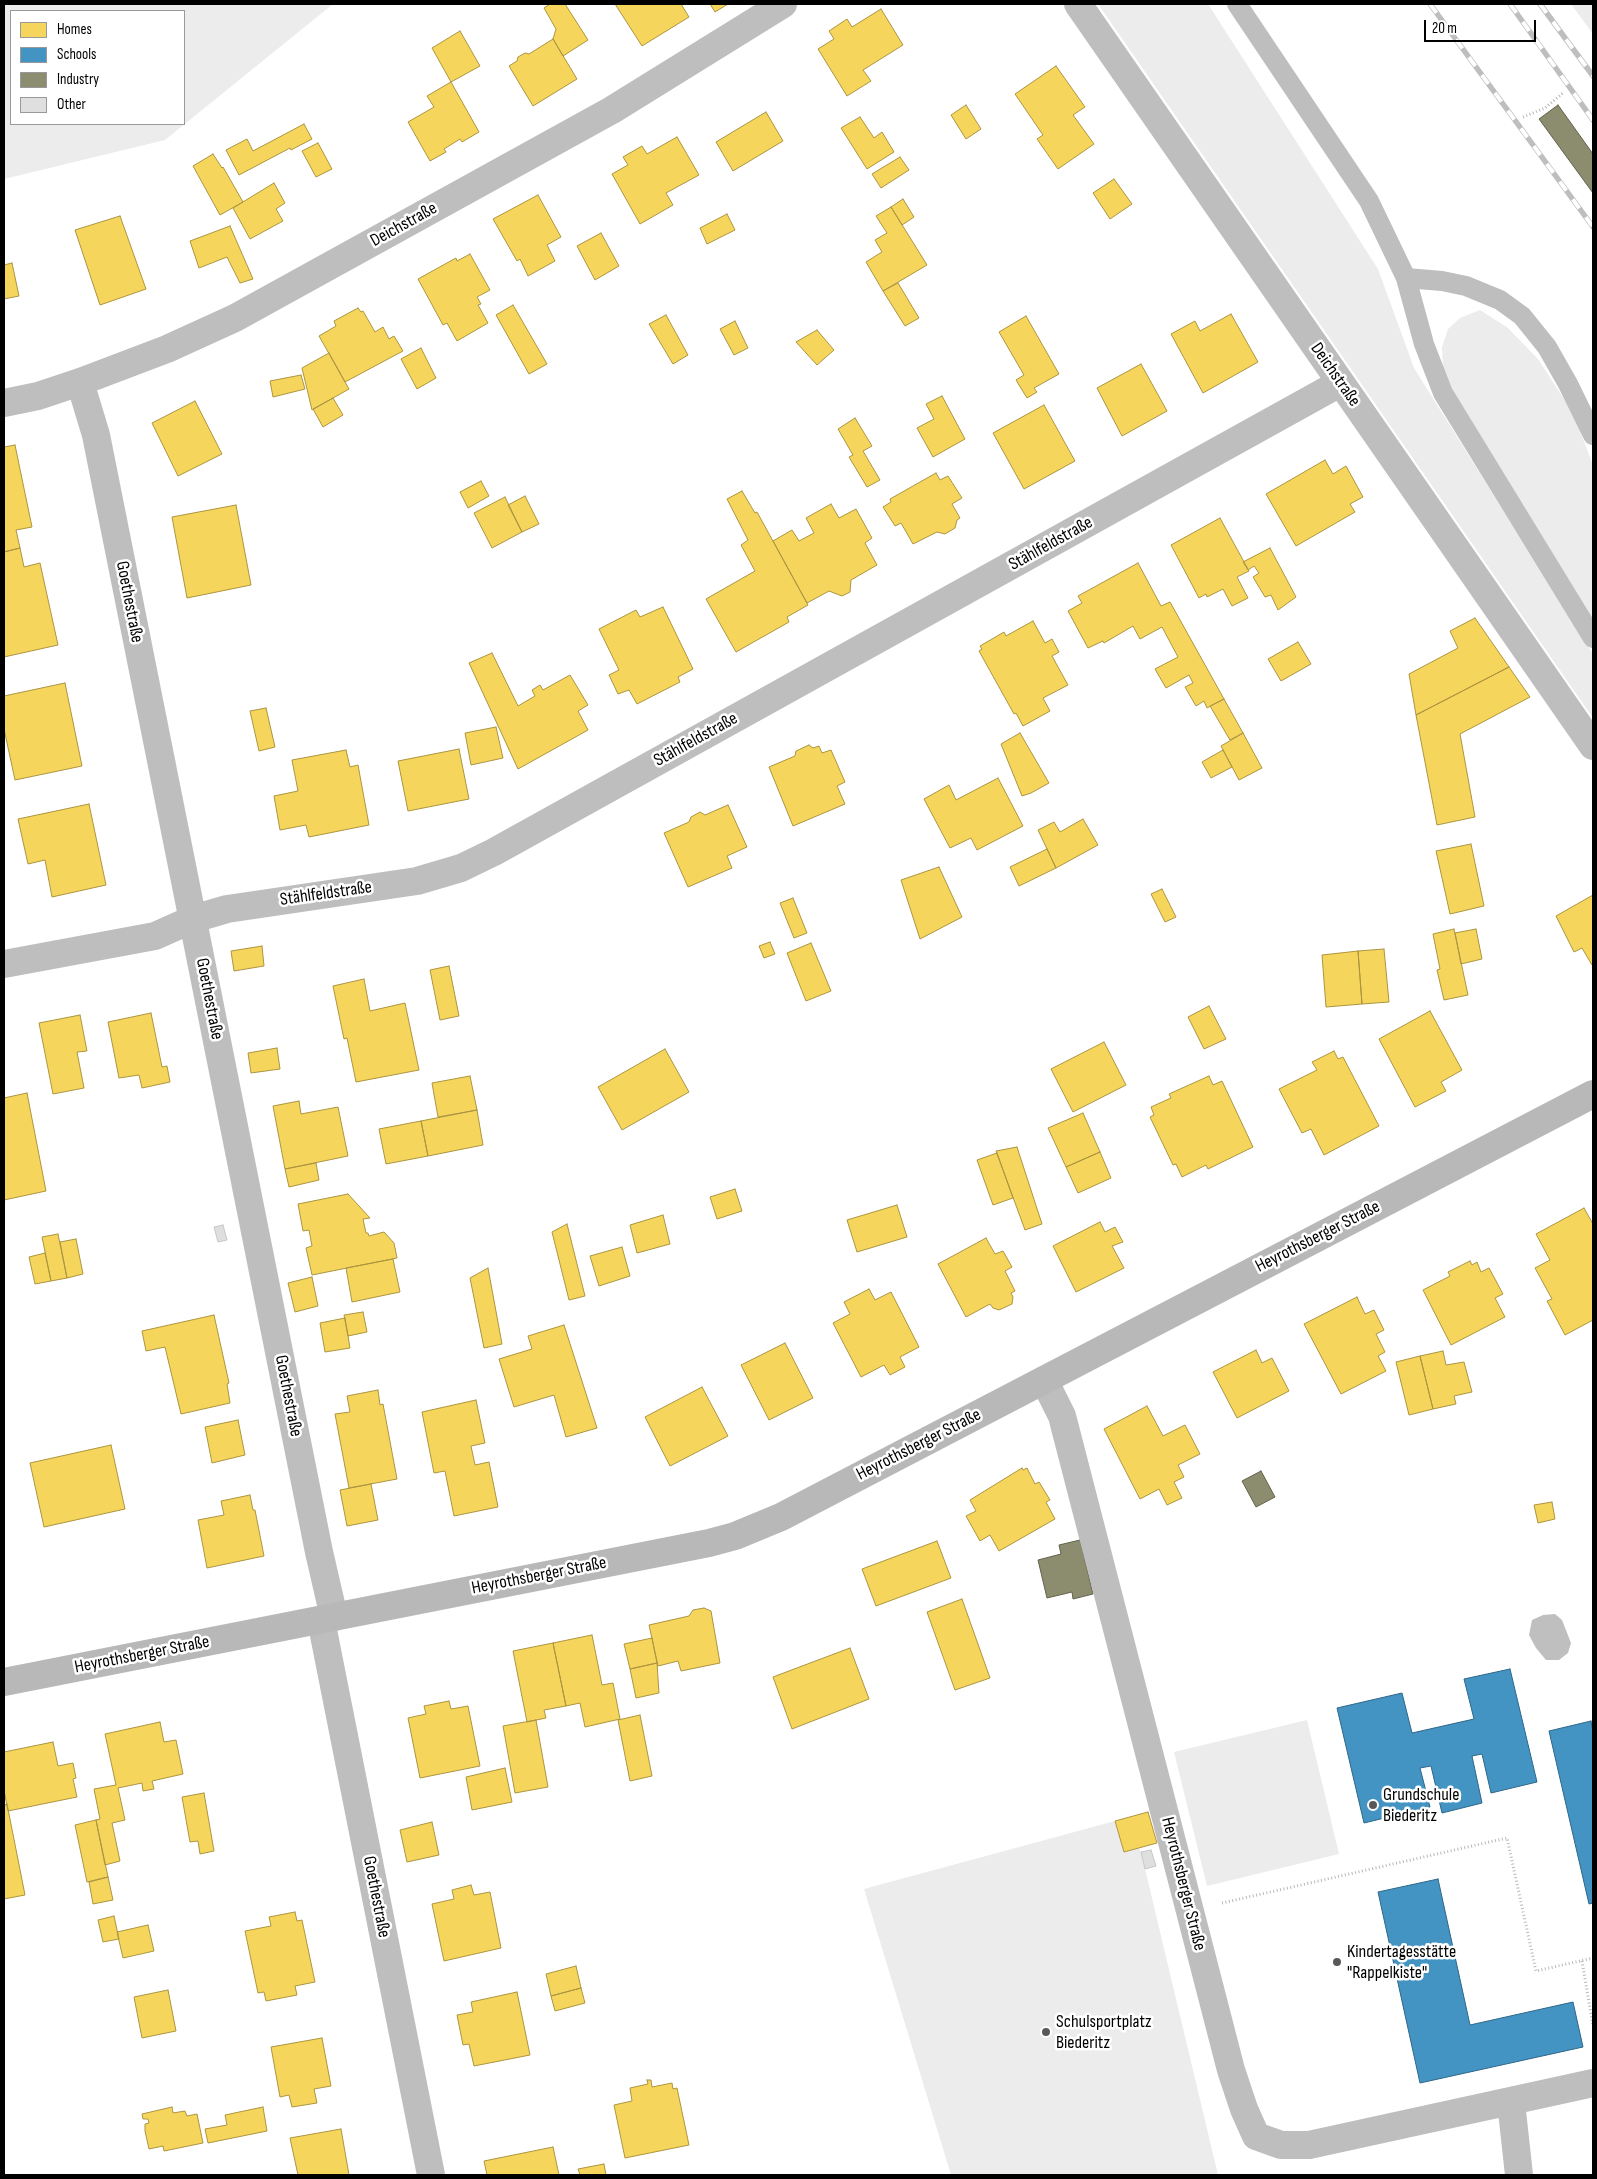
<!DOCTYPE html>
<meta charset="utf-8">
<style>
body{margin:0}
#map{position:relative;width:1597px;height:2179px;overflow:hidden;background:#fff;font-family:"Sofia Sans Condensed",sans-serif}
canvas{display:block}
.frame{position:absolute;inset:0;border:5px solid #000;pointer-events:none}
.legend{position:absolute;left:10px;top:10px;width:175px;height:115px;box-sizing:border-box;background:#fff;border:1px solid #999;margin:0;padding:6px 9px;list-style:none;font-size:15px;color:#000}
.legend li{display:flex;align-items:center;gap:10px;height:25px}
.legend b{width:25px;border:1px solid #999}
.scale{position:absolute;left:1424px;top:20px;width:112px;height:22px;box-sizing:border-box;border:2px solid #000;border-top:0;padding-left:6px;font-size:15px;line-height:18px;white-space:nowrap;color:#000;-webkit-text-stroke:4px #fff;paint-order:stroke}
</style>
<div id="map">
<canvas width="1597" height="2179"></canvas>
<div class="frame"></div>
<ul class="legend">
<li><b style="height:14px;background:#f6d55c"></b>Homes</li>
<li><b style="height:14px;background:#4393c3"></b>Schools</li>
<li><b style="height:14px;background:#8c8c6e"></b>Industry</li>
<li><b style="height:14px;background:#dfdfdf"></b>Other</li>
</ul>
<div class="scale">20 m</div>
</div>
<script>
const ctx = document.querySelector('canvas').getContext('2d');
ctx.lineJoin = 'round';
function fillPath(path, color) {
  ctx.fillStyle = color;
  ctx.fill(path, 'evenodd');
}
function toPath(rows) {
  const path = new Path2D();
  for (const r of rows) {
    path.moveTo(r[0], r[1]);
    for (let i = 2; i < r.length; i += 2) path.lineTo(r[i], r[i + 1]);
  }
  return path;
}
function trace(path, color, width, dash) {
  ctx.strokeStyle = color;
  ctx.lineWidth = width;
  ctx.lineCap = dash ? 'butt' : 'round';
  ctx.setLineDash(dash || []);
  ctx.stroke(path);
}
function label(font, color, halo, rows, align = 'center') {
  ctx.font = font + ' "Sofia Sans Condensed",sans-serif';
  ctx.lineWidth = 5;
  ctx.setLineDash([]);
  ctx.textBaseline = 'middle';
  ctx.strokeStyle = halo;
  ctx.fillStyle = color;
  for (const [text, x, y, turn = 0] of rows) {
    ctx.save();
    ctx.translate(x, y);
    ctx.rotate((+turn || 0) * Math.PI / 180);
    ctx.textAlign = isNaN(turn) ? turn : align;
    if (halo) ctx.strokeText(text, 0, 0);
    ctx.fillText(text, 0, 0);
    ctx.restore();
  }
}
const green = toPath([
 [4,4,333,4,165,140,4,179],
 [11,11,184,11,184,124,11,124],
 [1098,4,1208,4,1378,269,1414,368,1593,654,1593,718],
 [1571,4,1593,4,1593,34],
 [1480,310,1508,328,1538,359,1573,413,1593,465,1593,622,1454,398,1443,370,1442,347,1448,329,1460,318],
 [1307,1720,1339,1854,1207,1886,1174,1752],
 [1115,1821,1124,1852,1139,1848,1141,1852,1218,2175,951,2175,864,1889]
]);
const water = toPath([
 [1555,1614,1562,1620,1571,1643,1568,1653,1559,1660,1546,1660,1536,1648,1529,1635,1532,1620,1543,1615]
]);
const homes = toPath([
 [550,4,565,4,588,40,563,56,553,39,556,29,544,8,550,4],
 [615,4,681,4,689,17,642,46,615,4],
 [710,4,728,4,715,12,710,4],
 [881,9,903,45,863,70,871,81,847,96,818,49,834,39,829,31,847,19,852,27,881,9],
 [460,31,480,66,451,82,432,48,460,31],
 [553,39,577,79,533,106,509,66,517,61,518,57,525,53,529,54,553,39],
 [1056,66,1085,107,1073,115,1094,144,1058,169,1037,139,1043,135,1015,94,1056,66],
 [451,82,479,132,462,142,460,139,444,149,446,152,430,161,408,122,434,107,427,96,451,82],
 [966,105,981,129,966,139,951,115,966,105],
 [766,112,783,141,733,171,716,142,766,112],
 [860,117,874,138,882,132,894,152,867,169,841,128,860,117],
 [304,124,312,139,291,150,290,148,239,175,226,150,247,139,253,151,304,124],
 [677,137,699,175,666,193,673,205,640,224,612,174,628,165,623,157,642,146,647,154,677,137],
 [318,143,332,169,316,177,302,151,318,143],
 [213,154,222,168,223,167,243,202,220,215,193,166,213,154],
 [900,157,909,170,881,188,872,174,900,157],
 [1114,179,1132,204,1110,219,1093,193,1114,179],
 [274,183,285,203,276,209,283,221,250,239,233,208,274,183],
 [538,195,561,237,547,245,555,261,528,276,520,259,517,261,493,219,538,195],
 [903,199,914,217,902,225,891,207,903,199],
 [891,207,927,265,883,291,866,262,882,252,875,240,887,233,876,216,891,207],
 [727,214,735,230,707,244,700,228,727,214],
 [120,216,146,289,100,305,75,230,120,216],
 [230,226,253,279,240,283,227,257,199,268,190,241,230,226],
 [601,233,619,266,595,280,577,246,601,233],
 [470,254,490,290,477,297,481,304,478,305,488,323,457,341,447,323,443,325,418,279,456,258,457,261,470,254],
 [12,263,19,296,4,299,4,265,12,263],
 [898,283,919,318,905,326,883,291,898,283],
 [513,305,547,364,529,374,496,315,513,305],
 [358,308,361,312,363,311,375,332,383,327,389,339,394,336,403,351,345,382,319,336,336,326,334,321,358,308],
 [1231,314,1258,362,1203,393,1171,334,1195,321,1200,331,1231,314],
 [666,315,688,355,673,364,649,324,666,315],
 [1026,316,1059,374,1034,388,1037,392,1027,398,1016,380,1024,375,999,332,1026,316],
 [735,321,748,348,734,355,720,329,735,321],
 [817,330,834,350,817,365,796,342,817,330],
 [421,348,436,378,417,389,401,359,421,348],
 [329,353,349,389,312,410,302,368,329,353],
 [1141,364,1167,411,1122,436,1097,388,1141,364],
 [301,375,305,389,273,397,270,381,301,375],
 [942,396,965,439,933,457,917,428,934,419,926,404,942,396],
 [333,398,343,415,323,427,313,409,333,398],
 [195,401,222,454,178,476,152,423,195,401],
 [1044,405,1075,461,1024,489,993,433,1044,405],
 [855,418,872,446,863,451,880,480,867,487,849,457,853,455,838,429,855,418],
 [15,445,32,527,16,530,20,548,4,552,4,447,15,445],
 [1325,460,1333,474,1346,466,1363,497,1350,504,1355,512,1296,546,1266,494,1325,460],
 [936,473,940,480,948,476,962,498,952,504,960,518,957,520,955,528,945,534,937,532,913,544,901,523,895,526,883,507,891,502,890,499,936,473],
 [481,481,489,496,468,508,460,492,481,481],
 [742,491,755,513,757,512,808,605,787,617,789,622,736,652,706,599,755,571,741,545,748,540,727,499,742,491],
 [525,496,539,524,522,532,508,505,525,496],
 [505,497,522,532,492,548,474,513,505,497],
 [831,504,839,518,856,509,872,538,865,543,877,565,851,580,850,592,842,596,829,591,807,603,773,541,792,530,799,541,814,533,806,518,831,504],
 [236,505,251,585,187,598,172,517,236,505],
 [1220,518,1249,571,1237,577,1248,598,1232,606,1223,589,1207,597,1206,594,1199,598,1171,545,1220,518],
 [20,548,24,567,40,563,58,645,4,657,4,552,20,548],
 [1270,548,1296,597,1278,610,1271,595,1265,597,1253,577,1259,573,1254,566,1248,570,1243,562,1270,548],
 [1138,563,1161,606,1170,602,1224,699,1207,708,1204,701,1196,706,1185,687,1193,683,1189,675,1166,688,1155,669,1178,657,1162,627,1140,639,1133,626,1104,643,1103,641,1088,648,1068,611,1082,603,1078,596,1138,563],
 [663,607,693,669,678,677,680,682,637,704,629,690,618,694,609,675,619,670,599,629,636,610,640,617,663,607],
 [1475,618,1509,667,1416,715,1409,674,1458,648,1450,631,1475,618],
 [1033,621,1045,643,1052,639,1059,652,1052,656,1068,685,1043,698,1050,711,1023,726,1016,713,1014,714,979,651,982,649,980,646,1004,632,1006,636,1033,621],
 [1298,642,1311,664,1281,681,1268,659,1298,642],
 [492,653,518,706,535,696,532,690,540,685,543,690,570,675,588,705,578,711,588,730,518,769,469,663,492,653],
 [1509,667,1530,697,1460,734,1475,817,1437,825,1416,715,1509,667],
 [65,683,82,766,15,780,4,729,4,696,65,683],
 [1224,699,1243,733,1230,740,1210,706,1224,699],
 [266,708,275,747,259,751,250,711,266,708],
 [496,727,503,758,471,765,465,733,496,727],
 [1020,733,1049,783,1031,793,1022,796,1001,744,1020,733],
 [1243,733,1262,768,1239,780,1221,746,1243,733],
 [809,745,813,748,819,746,822,753,831,750,845,782,837,786,845,804,793,826,769,767,795,756,796,751,809,745],
 [459,749,469,799,408,811,398,761,459,749],
 [346,750,350,767,358,765,369,825,309,837,306,825,280,830,274,796,298,791,292,760,346,750],
 [1223,750,1232,767,1211,778,1202,762,1223,750],
 [998,778,1023,826,977,850,971,838,950,848,924,799,949,785,956,800,998,778],
 [89,804,106,885,52,897,45,860,28,864,18,819,89,804],
 [728,805,747,847,727,856,732,868,688,887,664,833,689,822,691,817,700,812,705,815,728,805],
 [1083,819,1098,845,1056,868,1038,830,1054,822,1060,832,1083,819],
 [1471,844,1484,906,1450,914,1436,851,1471,844],
 [1047,849,1056,868,1019,886,1010,867,1047,849],
 [939,867,962,917,920,939,901,880,939,867],
 [1162,889,1176,917,1165,922,1151,894,1162,889],
 [1593,895,1593,965,1592,965,1582,948,1574,952,1556,916,1593,895],
 [793,898,807,933,794,938,780,903,793,898],
 [1454,929,1468,995,1444,1000,1437,970,1440,969,1433,934,1454,929],
 [1476,929,1482,959,1461,964,1455,933,1476,929],
 [770,942,775,954,764,958,759,946,770,942],
 [811,943,831,991,806,1001,787,953,811,943],
 [262,946,264,966,234,971,231,951,262,946],
 [1384,949,1389,1002,1362,1004,1358,951,1384,949],
 [1358,951,1362,1004,1326,1007,1322,955,1358,951],
 [449,966,459,1016,440,1020,430,970,449,966],
 [364,979,370,1011,405,1003,419,1070,356,1082,347,1038,344,1039,333,986,364,979],
 [1209,1006,1226,1039,1204,1049,1188,1017,1209,1006],
 [1430,1011,1462,1070,1441,1082,1446,1091,1415,1107,1379,1039,1430,1011],
 [151,1013,162,1067,167,1066,170,1082,142,1088,139,1075,119,1078,108,1022,151,1013],
 [80,1015,87,1051,77,1052,84,1088,53,1094,39,1023,80,1015],
 [1104,1042,1126,1085,1073,1112,1051,1069,1104,1042],
 [277,1048,280,1069,251,1073,248,1053,277,1048],
 [665,1049,689,1092,622,1130,598,1087,665,1049],
 [1334,1051,1338,1059,1343,1057,1379,1126,1324,1155,1311,1129,1302,1133,1279,1089,1317,1070,1312,1062,1334,1051],
 [470,1076,477,1110,438,1117,432,1083,470,1076],
 [1209,1076,1213,1085,1222,1081,1253,1147,1208,1169,1206,1165,1182,1177,1176,1164,1173,1165,1150,1117,1154,1115,1151,1107,1171,1098,1169,1094,1209,1076],
 [27,1093,46,1191,4,1200,4,1098,27,1093],
 [299,1101,301,1114,338,1107,348,1156,285,1169,273,1106,299,1101],
 [477,1110,483,1145,428,1156,421,1121,477,1110],
 [1083,1113,1100,1152,1066,1167,1048,1128,1083,1113],
 [421,1121,428,1156,386,1164,379,1129,421,1121],
 [1017,1147,1042,1224,1025,1230,996,1151,1017,1147],
 [1100,1152,1111,1178,1078,1193,1066,1167,1100,1152],
 [997,1153,1013,1198,993,1205,977,1160,997,1153],
 [316,1163,319,1180,289,1187,285,1169,316,1163],
 [735,1189,742,1211,717,1219,710,1197,735,1189],
 [348,1194,370,1218,363,1219,366,1233,368,1233,369,1236,384,1232,394,1243,397,1258,312,1275,306,1248,312,1246,309,1230,303,1231,298,1204,348,1194],
 [897,1205,907,1237,857,1252,847,1220,897,1205],
 [1584,1208,1593,1224,1593,1320,1565,1335,1547,1301,1552,1299,1535,1268,1550,1260,1536,1234,1584,1208],
 [663,1215,670,1244,637,1253,630,1225,663,1215],
 [1100,1222,1105,1232,1115,1227,1123,1242,1112,1246,1124,1268,1076,1292,1053,1246,1100,1222],
 [567,1224,585,1296,569,1300,552,1232,567,1224],
 [58,1234,67,1278,51,1281,42,1237,58,1234],
 [986,1238,995,1254,1003,1251,1012,1267,1005,1271,1015,1291,1011,1293,1013,1297,1012,1304,999,1310,993,1308,990,1304,966,1317,938,1264,986,1238],
 [76,1239,83,1274,67,1278,60,1242,76,1239],
 [622,1247,630,1276,599,1286,590,1256,622,1247],
 [45,1253,51,1281,35,1284,29,1257,45,1253],
 [393,1259,400,1292,352,1302,346,1268,393,1259],
 [1470,1261,1472,1265,1477,1262,1481,1272,1489,1268,1503,1294,1495,1298,1505,1317,1451,1345,1423,1290,1450,1276,1448,1272,1470,1261],
 [488,1268,502,1344,484,1348,470,1278,488,1268],
 [312,1277,318,1306,295,1312,288,1283,312,1277],
 [869,1289,875,1300,891,1292,919,1347,900,1357,905,1367,890,1375,884,1365,861,1377,833,1323,850,1314,844,1302,869,1289],
 [1357,1297,1365,1314,1374,1310,1384,1330,1376,1334,1385,1352,1378,1356,1386,1371,1341,1394,1304,1324,1357,1297],
 [363,1312,367,1332,348,1336,344,1315,363,1312],
 [214,1315,229,1383,227,1384,230,1403,181,1414,165,1347,146,1351,142,1331,214,1315],
 [345,1318,350,1348,325,1352,320,1323,345,1318],
 [564,1325,597,1428,566,1437,554,1395,514,1407,499,1359,532,1349,528,1336,564,1325],
 [785,1343,813,1398,769,1420,741,1365,785,1343],
 [1256,1350,1262,1363,1272,1358,1289,1391,1237,1418,1213,1372,1256,1350],
 [1443,1351,1446,1365,1464,1362,1472,1392,1454,1396,1456,1404,1433,1409,1420,1356,1443,1351],
 [1420,1356,1433,1409,1409,1415,1396,1362,1420,1356],
 [702,1387,728,1436,670,1466,645,1417,702,1387],
 [378,1390,380,1405,383,1404,397,1479,349,1488,335,1414,350,1412,347,1396,378,1390],
 [476,1400,485,1443,471,1446,475,1465,489,1462,498,1507,454,1516,445,1471,434,1473,422,1412,476,1400],
 [1147,1406,1163,1436,1185,1425,1200,1454,1178,1465,1184,1477,1174,1482,1182,1498,1167,1505,1159,1489,1140,1499,1104,1429,1147,1406],
 [238,1420,245,1455,212,1463,205,1427,238,1420],
 [111,1445,125,1509,44,1527,30,1463,111,1445],
 [1022,1468,1023,1470,1027,1468,1035,1484,1039,1482,1050,1500,1046,1502,1055,1519,999,1551,990,1535,980,1541,966,1516,976,1511,970,1500,1022,1468],
 [371,1484,378,1520,347,1526,340,1490,371,1484],
 [250,1495,253,1510,255,1510,264,1556,207,1568,198,1520,224,1515,221,1501,250,1495],
 [1552,1502,1555,1519,1538,1523,1534,1505,1552,1502],
 [937,1541,951,1578,876,1606,862,1569,937,1541],
 [962,1599,990,1678,955,1690,927,1612,962,1599],
 [704,1608,711,1611,720,1663,681,1671,678,1661,658,1666,649,1625,689,1616,693,1610,704,1608],
 [592,1635,602,1685,613,1683,620,1719,585,1727,580,1703,566,1706,553,1643,592,1635],
 [652,1638,657,1663,630,1669,624,1644,652,1638],
 [553,1643,566,1706,544,1710,546,1718,527,1722,513,1651,553,1643],
 [850,1648,869,1699,792,1729,773,1677,850,1648],
 [657,1663,659,1693,636,1698,630,1669,657,1663],
 [449,1701,451,1709,468,1706,480,1766,420,1778,408,1718,426,1714,424,1706,449,1701],
 [640,1715,652,1776,630,1781,618,1720,640,1715],
 [536,1720,548,1787,515,1793,503,1726,536,1720],
 [160,1722,164,1742,176,1740,183,1774,152,1781,154,1789,143,1791,142,1783,118,1788,125,1820,112,1823,120,1861,105,1865,96,1820,100,1819,94,1789,116,1785,105,1734,160,1722],
 [53,1742,58,1766,73,1763,76,1778,73,1779,77,1797,8,1811,4,1790,4,1752,53,1742],
 [505,1768,512,1802,472,1810,466,1777,505,1768],
 [204,1793,214,1851,200,1854,198,1841,190,1842,182,1797,204,1793],
 [7,1804,25,1895,4,1899,4,1805,7,1804],
 [1148,1812,1157,1843,1124,1852,1115,1821,1148,1812],
 [96,1820,108,1877,87,1882,75,1825,96,1820],
 [432,1822,439,1855,407,1862,400,1830,432,1822],
 [108,1877,113,1900,93,1904,89,1882,108,1877],
 [471,1885,474,1895,490,1892,501,1948,444,1961,432,1904,454,1899,452,1890,471,1885],
 [295,1912,297,1921,302,1920,315,1982,295,1986,297,1995,266,2001,264,1992,258,1993,245,1931,271,1926,269,1917,295,1912],
 [114,1916,119,1939,103,1942,98,1920,114,1916],
 [148,1925,154,1951,123,1958,117,1932,148,1925],
 [576,1966,581,1988,551,1996,546,1974,576,1966],
 [581,1988,585,2003,555,2011,551,1996,581,1988],
 [168,1990,176,2031,142,2038,134,1997,168,1990],
 [517,1992,530,2055,474,2066,469,2044,463,2045,457,2015,473,2012,471,2002,517,1992],
 [322,2038,331,2086,314,2089,317,2103,292,2107,289,2095,280,2097,271,2047,322,2038],
 [647,2080,651,2080,652,2087,672,2083,673,2089,677,2088,689,2145,625,2158,614,2105,632,2101,630,2088,648,2084,647,2080],
 [172,2107,173,2113,185,2111,187,2116,197,2114,203,2143,164,2151,163,2146,149,2149,145,2131,145,2124,149,2123,148,2119,143,2119,142,2114,172,2107],
 [263,2107,267,2131,208,2143,205,2129,227,2125,225,2115,263,2107],
 [341,2129,349,2175,298,2175,290,2138,341,2129],
 [553,2147,559,2175,487,2175,484,2161,553,2147],
 [604,2164,606,2175,580,2175,578,2169,604,2164]
]);
const schools = toPath([
 [1510,1669,1537,1782,1491,1793,1482,1754,1472,1756,1482,1803,1442,1813,1431,1766,1420,1768,1430,1807,1364,1823,1337,1708,1402,1693,1412,1733,1474,1719,1464,1679,1510,1669],
 [1591,1721,1593,1732,1593,1903,1589,1904,1549,1731,1591,1721],
 [1438,1879,1470,2025,1573,2002,1583,2047,1420,2083,1378,1892,1438,1879]
]);
const industry = toPath([
 [1558,105,1593,154,1593,193,1539,119,1558,105],
 [1261,1471,1275,1497,1256,1507,1242,1481,1261,1471],
 [1080,1540,1093,1594,1073,1599,1072,1592,1047,1598,1038,1560,1061,1554,1059,1545,1080,1540]
]);
const building = toPath([
 [223,1225,227,1240,218,1242,214,1227,223,1225],
 [1151,1850,1156,1866,1145,1869,1141,1852,1151,1850]
]);
const path = toPath([
 [1523,117,1545,108,1563,93],
 [1222,1903,1507,1838,1536,1971,1593,1958],
 [1582,1961,1593,2026]
]);
const lane = toPath([
 [1237,4,1369,201,1406,278,1424,344,1443,393,1593,638],
 [1406,278,1442,281,1466,286,1500,300,1522,316,1547,347,1568,384,1593,435]
]);
const street = toPath([
 [1078,4,1593,746],
 [80,382,96,435,319,1552,334,1617],
 [4,403,38,396,80,382,167,349,235,318,612,110,783,4],
 [4,964,155,936,193,919,227,909,417,881,461,868,494,852,1340,383],
 [1044,1380,1062,1416,1231,2070,1244,2109,1256,2136,1281,2145,1309,2145,1593,2083],
 [321,1620,431,2175],
 [1511,2102,1519,2175]
]);
const secondary = toPath([
 [4,1682,709,1543,735,1536,781,1517,1593,1094]
]);
const rail = toPath([
 [1430,4,1593,227],
 [1510,4,1593,120],
 [1540,4,1593,76]
]);
const markers = [
 [1373,1805,5,"#595959"],
 [1337,1962,5,"#595959"],
 [1046,2032,5,"#595959"]
];
const streetNames = [
 ["Deichstraße",404,225,-29],
 ["Deichstraße",1335,375,55],
 ["Stählfeldstraße",1051,544,-29],
 ["Goethestraße",129,602,79],
 ["Stählfeldstraße",696,740,-29],
 ["Stählfeldstraße",326,894,-8],
 ["Goethestraße",209,999,79],
 ["Heyrothsberger Straße",1318,1237,-27],
 ["Goethestraße",288,1396,79],
 ["Heyrothsberger Straße",919,1445,-27],
 ["Heyrothsberger Straße",539,1576,-11],
 ["Heyrothsberger Straße",142,1655,-11],
 ["Heyrothsberger Straße",1183,1884,76],
 ["Goethestraße",376,1897,79]
];
const poiNames = [
 ["Grundschule",1383,1795],
 ["Biederitz",1383,1816],
 ["Kindertagesstätte",1347,1952],
 ["\"Rappelkiste\"",1347,1973],
 ["Schulsportplatz",1056,2022],
 ["Biederitz",1056,2043]
];
fillPath(green, '#ececec');
fillPath(water, '#bfbfbf');
fillPath(homes, '#f6d55c');
trace(homes, '#ac9540', 1);
fillPath(schools, '#4393c3');
trace(schools, '#2f6788', 1);
fillPath(industry, '#8c8c6e');
trace(industry, '#62624d', 1);
fillPath(building, '#dfdfdf');
trace(building, '#c7c7c7', 1);
trace(path, '#b9b9b9', 3, [1, 2.5]);
trace(lane, '#bebebe', 20);
trace(street, '#bebebe', 28);
trace(secondary, '#b8b8b8', 28);
trace(rail, '#bebebe', 5.5);
trace(rail, '#fff', 4, [11]);
for (const [x, y, r, color] of markers) {
  const dot = new Path2D();
  dot.arc(x, y, r, 0, 2 * Math.PI);
  ctx.fillStyle = color;
  ctx.fill(dot);
  trace(dot, '#fff', 2);
}
label('18px', '#000', '#fff', streetNames);
label('18px', '#000', '#fff', poiNames, 'left');
</script>
